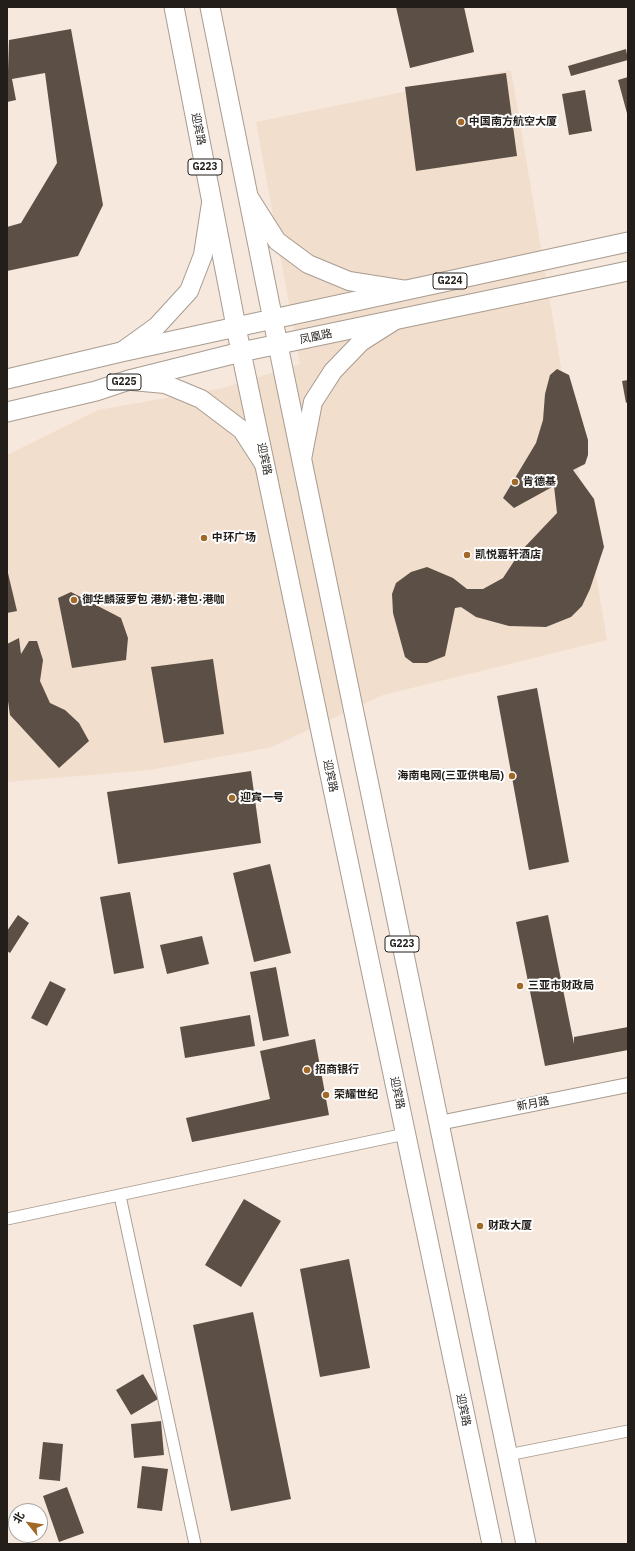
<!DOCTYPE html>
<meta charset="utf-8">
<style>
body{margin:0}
#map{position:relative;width:635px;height:1551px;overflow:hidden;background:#f6e8dc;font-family:"IBM Plex Sans","Noto Sans SC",sans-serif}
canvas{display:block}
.frame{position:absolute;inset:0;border:8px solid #231e1a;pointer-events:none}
.north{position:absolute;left:8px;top:1503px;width:40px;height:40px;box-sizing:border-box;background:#fff;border:1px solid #a7a5a3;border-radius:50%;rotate:300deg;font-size:11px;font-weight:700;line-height:16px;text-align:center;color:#231e1a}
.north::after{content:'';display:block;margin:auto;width:14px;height:18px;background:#a26827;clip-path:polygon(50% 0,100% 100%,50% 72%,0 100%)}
</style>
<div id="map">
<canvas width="635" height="1551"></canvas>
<div class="frame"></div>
<div class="north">北</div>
</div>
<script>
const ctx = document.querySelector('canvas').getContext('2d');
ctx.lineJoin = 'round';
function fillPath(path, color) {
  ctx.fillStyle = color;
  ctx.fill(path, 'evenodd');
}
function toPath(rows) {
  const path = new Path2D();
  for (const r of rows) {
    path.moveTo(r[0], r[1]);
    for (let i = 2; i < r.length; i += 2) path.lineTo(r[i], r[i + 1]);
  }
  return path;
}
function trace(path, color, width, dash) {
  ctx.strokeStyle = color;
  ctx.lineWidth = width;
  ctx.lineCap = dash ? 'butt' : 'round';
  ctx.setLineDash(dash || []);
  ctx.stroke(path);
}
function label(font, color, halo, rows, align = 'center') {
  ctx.font = font + ' "IBM Plex Sans","Noto Sans SC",sans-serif';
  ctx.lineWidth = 4;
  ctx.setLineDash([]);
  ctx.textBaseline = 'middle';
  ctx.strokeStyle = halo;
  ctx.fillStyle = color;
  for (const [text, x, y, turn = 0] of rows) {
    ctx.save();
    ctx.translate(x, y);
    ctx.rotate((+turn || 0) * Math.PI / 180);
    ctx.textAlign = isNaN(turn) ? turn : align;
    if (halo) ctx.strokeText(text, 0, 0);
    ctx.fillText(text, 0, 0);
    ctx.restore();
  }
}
const built = toPath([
 [511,70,607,640,383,695,272,747,150,770,7,782,7,455,98,410,223,388,300,364,256,122]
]);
const building = toPath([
 [396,7,464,7,474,52,410,68],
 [71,29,103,205,78,256,7,271,7,227,21,223,57,163,45,73,12,79,16,100,7,102,9,40],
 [626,49,628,60,571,76,568,66],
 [506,73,517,156,416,171,405,87],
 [628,77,628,117,618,80],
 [585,90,592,131,569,135,562,94],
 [557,369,569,375,588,440,588,455,585,464,573,470,594,499,604,547,590,589,582,606,571,617,546,627,509,626,476,617,461,607,455,608,445,656,427,663,413,663,405,657,393,613,392,594,396,583,411,572,427,567,453,578,467,589,483,589,503,578,520,552,557,513,554,486,514,508,503,498,536,443,543,420,545,394,550,375],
 [628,380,628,402,626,403,622,381],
 [7,569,17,611,7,613],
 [71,592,121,618,128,638,126,660,72,668,58,598],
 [19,638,21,654,29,641,37,641,43,660,40,681,50,703,65,710,79,723,89,741,59,768,10,715,7,694,7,644],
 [213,659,224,734,164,743,151,667],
 [537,688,569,862,529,870,497,696],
 [251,771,261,843,118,864,107,792],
 [270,864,291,953,254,962,233,873],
 [130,892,144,968,114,974,100,897],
 [18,915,29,923,10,953,7,951,7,931],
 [548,915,574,1044,574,1037,628,1027,628,1050,545,1066,516,922],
 [202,936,209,964,167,974,160,945],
 [276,967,289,1036,263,1041,250,972],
 [50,981,66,989,47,1026,31,1018],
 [250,1015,255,1046,185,1058,180,1027],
 [315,1039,329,1115,192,1142,186,1118,270,1099,260,1051],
 [244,1199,281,1221,241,1287,205,1265],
 [349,1259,370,1368,320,1377,300,1269],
 [253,1312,291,1499,231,1511,193,1325],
 [143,1374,158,1399,131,1415,116,1390],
 [161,1421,164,1455,134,1458,131,1424],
 [43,1442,63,1444,60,1481,39,1479],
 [142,1466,168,1469,162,1511,137,1508],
 [67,1487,84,1533,59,1542,43,1496]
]);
const minor = toPath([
 [120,1196,195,1544],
 [7,1219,405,1134],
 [508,1455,628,1431]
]);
const tertiary = toPath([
 [439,1123,628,1085]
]);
const primary = toPath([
 [249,197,277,241,308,264,349,281,406,290],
 [121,352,157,326,189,291,203,255,211,203],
 [132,381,165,384,201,399,242,430,264,464],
 [302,459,313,402,333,371,361,342,394,321]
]);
const trunk = toPath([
 [174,7,241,352,492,1544],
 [210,7,278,345,526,1544],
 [7,379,121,352,628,242],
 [7,412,96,391,129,380,241,352,628,271]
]);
const markers = [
 [461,122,4,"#a26827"],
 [515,482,4,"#a26827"],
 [204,538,4,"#a26827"],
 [467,555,4,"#a26827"],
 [74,600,4,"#a26827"],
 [512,776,4,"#a26827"],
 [232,798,4,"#a26827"],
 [520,986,4,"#a26827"],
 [307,1070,4,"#a26827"],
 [326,1095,4,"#a26827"],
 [480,1226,4,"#a26827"]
];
const shields = [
 [205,167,34],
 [450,281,34],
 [124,382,34],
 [402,944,34]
];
const shieldNames = [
 ["G223",205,167],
 ["G224",450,281],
 ["G225",124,382],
 ["G223",402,944]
];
const poiNames = [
 ["中国南方航空大厦",469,122],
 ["肯德基",523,482],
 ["中环广场",212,538],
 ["凯悦嘉轩酒店",475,555],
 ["御华麟菠萝包 港奶·港包·港咖",82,600],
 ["海南电网(三亚供电局)",504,776,"right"],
 ["迎宾一号",240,798],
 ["三亚市财政局",528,986],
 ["招商银行",315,1070],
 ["荣耀世纪",334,1095],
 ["财政大厦",488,1226]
];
const streetNames = [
 ["迎宾路",198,129,79],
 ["凤凰路",316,337,-12],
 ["迎宾路",264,459,78],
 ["迎宾路",330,776,78],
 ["迎宾路",397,1093,78],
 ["新月路",533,1104,-11],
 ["迎宾路",463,1410,78]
];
fillPath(built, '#f2decc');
fillPath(building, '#5c5046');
trace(minor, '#a89c90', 13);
trace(tertiary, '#a89c90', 16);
trace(primary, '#a89c90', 20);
trace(trunk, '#a89c90', 21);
trace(minor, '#fff', 11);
trace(tertiary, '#fff', 14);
trace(primary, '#fff', 18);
trace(trunk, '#fff', 19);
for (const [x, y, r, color] of markers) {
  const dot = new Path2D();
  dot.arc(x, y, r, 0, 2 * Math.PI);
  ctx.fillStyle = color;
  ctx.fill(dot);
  trace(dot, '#fff', 1.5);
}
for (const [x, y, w] of shields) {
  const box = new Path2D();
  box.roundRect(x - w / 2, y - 8, w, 16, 3);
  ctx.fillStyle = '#fff';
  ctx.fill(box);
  trace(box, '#231e1a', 1);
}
label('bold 10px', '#231e1a', null, shieldNames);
label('bold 11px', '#231e1a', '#fff', poiNames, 'left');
label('11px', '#231e1a', '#fff', streetNames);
</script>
